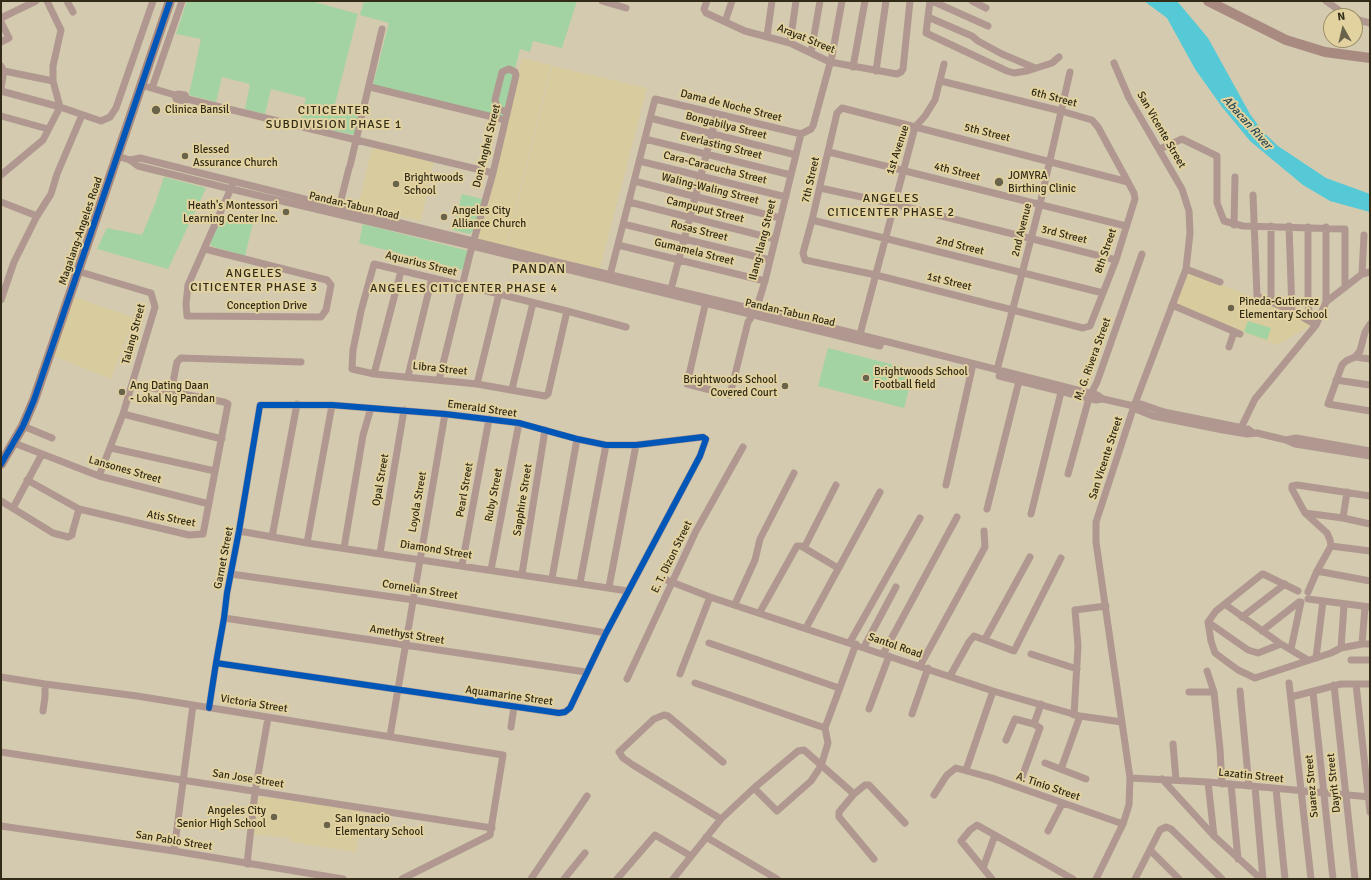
<!DOCTYPE html>
<style>
body{margin:0}
#map{position:relative;width:1371px;height:880px;overflow:hidden;background:#d3caaf;font-family:Signika,sans-serif}
canvas{display:block}
.frame{position:absolute;inset:0;border:2px solid #312b17;pointer-events:none}
.north{position:absolute;left:1323px;top:8px;width:40px;height:40px;box-sizing:border-box;background:#e2d2a0;border:1px solid #9b8f69;border-radius:50%;rotate:352deg;font-size:11px;font-weight:700;line-height:16px;text-align:center;color:#312b17}
.north::after{content:'';display:block;margin:auto;width:14px;height:18px;background:#6a634c;clip-path:polygon(50% 0,100% 100%,50% 72%,0 100%)}
</style>
<div id="map">
<canvas width="1371" height="880"></canvas>
<div class="frame"></div>
<div class="north">N</div>
</div>
<script>
const ctx = document.querySelector('canvas').getContext('2d');
ctx.lineJoin = 'round';
function fillPath(path, color) {
  ctx.fillStyle = color;
  ctx.fill(path, 'evenodd');
}
function toPath(rows) {
  const path = new Path2D();
  for (const r of rows) {
    path.moveTo(r[0], r[1]);
    for (let i = 2; i < r.length; i += 2) path.lineTo(r[i], r[i + 1]);
  }
  return path;
}
function trace(path, color, width, dash) {
  ctx.strokeStyle = color;
  ctx.lineWidth = width;
  ctx.lineCap = dash ? 'butt' : 'round';
  ctx.setLineDash(dash || []);
  ctx.stroke(path);
}
function label(font, color, halo, rows, align = 'center') {
  ctx.font = font + ' Signika,sans-serif';
  ctx.lineWidth = 4;
  ctx.setLineDash([]);
  ctx.textBaseline = 'middle';
  ctx.strokeStyle = halo;
  ctx.fillStyle = color;
  for (const [text, x, y, turn = 0] of rows) {
    ctx.save();
    ctx.translate(x, y);
    ctx.rotate((+turn || 0) * Math.PI / 180);
    ctx.textAlign = isNaN(turn) ? turn : align;
    if (halo) ctx.strokeText(text, 0, 0);
    ctx.fillText(text, 0, 0);
    ctx.restore();
  }
}
const built = toPath([
 [522,58,551,65,506,247,478,240],
 [552,66,647,88,599,272,507,247],
 [372,147,434,161,421,221,358,207],
 [997,174,1003,176,1001,190,994,188],
 [1187,271,1288,311,1312,325,1277,345,1174,306],
 [72,296,134,318,111,379,51,355],
 [257,796,363,811,356,852,290,842,290,838,252,834]
]);
const green = toPath([
 [187,1,311,1,358,14,334,108,360,115,355,135,300,123,306,98,271,89,265,114,245,109,250,84,222,77,216,102,189,95,201,39,176,34],
 [364,1,577,1,562,48,533,41,530,52,520,49,503,117,373,85,389,23,360,15],
 [164,177,206,188,168,269,97,249,107,228,142,235,155,204],
 [462,194,482,199,474,230,470,234,453,230],
 [223,215,253,222,245,256,211,246,211,241],
 [363,224,469,251,464,270,359,243],
 [1248,321,1271,328,1267,340,1244,332],
 [828,348,914,370,904,408,818,386]
]);
const water = toPath([
 [1144,1,1177,1,1208,38,1250,114,1263,132,1278,146,1326,178,1370,194,1370,212,1330,201,1303,185,1250,141,1222,107,1195,69,1167,18]
]);
const street = toPath([
 [47,1,61,30,53,66,53,81,60,107,101,121,110,117,116,108,153,1],
 [67,1,73,12],
 [602,1,626,8],
 [707,1,704,9,706,13,745,31,790,43,830,62,897,74,901,72,903,69,910,1],
 [930,1,926,33,1007,71,1014,73,1027,71,1052,63,1059,57],
 [932,1,988,26],
 [972,1,986,8],
 [1326,1,1347,16],
 [928,17,972,36,978,41,1002,54,1035,68],
 [1,18,36,1],
 [1355,19,1370,23],
 [1,22,9,38,1,42],
 [725,22,732,1],
 [767,36,772,1],
 [790,43,796,1],
 [811,53,820,1],
 [1,66,4,71,1,88],
 [853,67,865,1],
 [4,71,53,81],
 [876,71,886,1],
 [941,81,1061,111,1092,120,1098,127,1134,193,1135,199,1116,260,1090,326,1083,328,876,275,805,260,803,253,812,220,837,113,842,108,1128,182],
 [141,85,175,95,178,94,185,95,187,99,493,173],
 [370,87,505,120],
 [152,88,182,1],
 [1,91,60,107,43,140,1,175],
 [175,95,176,99,180,100,185,101,187,99],
 [1,116,48,129],
 [650,118,796,155],
 [801,134,811,129,813,126,832,56,842,1],
 [645,139,791,175],
 [1160,149,1182,139,1217,156,1217,203,1224,221,1243,226,1345,229,1345,286],
 [829,152,1126,226],
 [117,156,130,160,138,166,231,189,472,246,880,346],
 [130,160,140,158,561,263,841,330,1097,395,1103,399,1134,406,1141,404,1164,412,1248,429,1252,432],
 [639,161,786,197],
 [350,166,382,29],
 [634,181,780,218],
 [820,188,894,204,1116,260],
 [1253,195,1257,296,1292,311,1316,325],
 [1,202,37,216],
 [629,202,775,239],
 [339,208,349,168],
 [812,220,1103,293],
 [623,224,770,260],
 [1234,225,1235,177],
 [1271,226,1271,303],
 [1289,226,1292,311],
 [1308,227,1308,301,1310,321],
 [618,245,765,281],
 [205,249,327,280,331,285,326,310,321,317,187,316,186,304,188,285,232,186],
 [1186,269,1220,282],
 [77,271,151,293,155,307,123,414,99,476],
 [1362,274,1364,235],
 [609,279,655,99,801,134],
 [670,293,717,114],
 [1,300,14,262,37,216,51,194,57,174,82,115],
 [706,301,687,384,730,395,748,322,756,310,765,281,801,134],
 [1326,302,1326,227],
 [1172,305,1240,334],
 [567,311,548,394,545,396,477,384,374,374,352,369,353,350,361,311,374,264,499,294,567,311,626,327],
 [1370,324,1365,332,1360,351,1355,357,1346,361,1342,365,1328,404,1370,411],
 [859,338,915,127,925,116,935,100,944,64],
 [1229,347,1234,332],
 [1355,357,1370,359],
 [997,370,1040,204,1070,72],
 [374,374,401,271],
 [408,376,432,278],
 [999,376,1096,400,1103,399],
 [439,380,470,254,493,173,516,75,515,72,509,69,502,72,495,100,498,109,507,112],
 [1336,380,1370,385],
 [477,384,499,294],
 [512,389,533,303],
 [171,392,177,362,181,358,301,362],
 [1134,406,1138,410,1153,416,1223,430,1247,434,1257,433,1286,440,1295,444,1370,456],
 [123,414,222,439],
 [23,426,52,438],
 [1239,432,1255,399,1316,325,1326,302,1362,274,1370,272],
 [1286,440,1296,438,1370,451],
 [14,443,99,476,209,504],
 [111,448,215,471],
 [1068,474,1089,398,1097,382,1142,254],
 [27,480,79,509,189,535,203,534,228,404,224,402,132,384],
 [946,485,973,364],
 [1,501,53,533,68,537,72,535,73,530,79,509],
 [13,508,42,454],
 [987,509,1020,377],
 [1305,513,1343,518,1370,524],
 [1031,514,1062,388],
 [1343,518,1347,492],
 [239,531,307,543,628,591],
 [272,537,297,404],
 [307,543,332,405],
 [1331,546,1370,551],
 [344,548,363,435,371,408],
 [804,548,836,485],
 [380,553,404,410],
 [462,565,489,419],
 [491,570,519,423],
 [1317,571,1370,581],
 [231,574,414,600,606,633],
 [522,574,545,430],
 [552,578,577,439],
 [664,579,710,597,993,691,1080,716,1122,722],
 [580,583,606,445],
 [609,587,636,445],
 [1298,591,1263,574,1261,575,1216,611,1208,622,1211,641,1215,653,1238,670,1255,678,1331,653,1341,648,1344,605],
 [1308,592,1317,571,1331,546,1330,540,1327,533,1305,513,1292,489,1292,486,1297,485,1370,496],
 [1308,599,1370,607],
 [735,604,755,560,760,539,794,473],
 [1226,605,1281,644,1308,660],
 [760,612,797,546,801,546,838,568],
 [1242,617,1285,584],
 [224,618,586,672],
 [1208,622,1248,650,1258,653,1281,644],
 [806,628,880,492],
 [1262,631,1299,602],
 [985,639,1030,557],
 [850,642,920,518],
 [709,643,839,688],
 [1362,644,1365,607],
 [864,647,896,587],
 [1341,648,1362,644,1370,644],
 [1291,649,1301,602],
 [883,654,957,517],
 [1031,654,1077,669],
 [1316,658,1323,601],
 [1351,660,1370,660],
 [920,666,985,547,984,531],
 [1207,671,1214,692,1220,749,1222,784],
 [680,674,710,597],
 [950,676,969,642,974,636,1014,651,1061,558],
 [1,677,45,684,137,696,503,755,490,835,402,879],
 [627,679,696,531,743,447],
 [695,683,825,728],
 [1289,683,1311,879],
 [1356,684,1370,812],
 [1334,685,1355,879],
 [1240,691,1249,786],
 [1189,692,1214,692],
 [1313,692,1333,879],
 [1291,697,1341,684,1370,684],
 [209,708,216,663,224,618,227,593,239,531,260,405,332,405,445,414,519,423,577,439,606,445,636,445,703,437,706,439,700,456,606,633,570,708,565,712,559,713,216,663],
 [869,709,889,656],
 [43,711,45,697,45,684],
 [912,714,928,668],
 [1074,715,1078,646,1075,610,1106,606],
 [511,727,514,707],
 [390,736,445,414],
 [1006,740,1015,719,1034,724],
 [1173,744,1176,780],
 [1,752,492,828],
 [1045,763,1086,779],
 [1061,769,1080,716],
 [966,770,993,691],
 [1022,777,1040,728,1034,724,1041,704],
 [1130,778,1208,782,1370,797],
 [1162,779,1214,836,1261,879],
 [1208,782,1214,836],
 [1231,784,1238,859],
 [1255,787,1263,879],
 [754,788,798,751,804,750,854,794,839,812,839,817,874,859],
 [1276,789,1285,879],
 [854,794,865,785,869,785,905,823],
 [934,795,947,775,956,768,992,778,1123,824],
 [721,819,754,788,777,811,811,781,821,766,828,743,825,728,856,644],
 [1,826,174,851,343,879],
 [1048,831,1062,804],
 [706,837,777,879],
 [1150,850,1179,879],
 [174,851,193,705],
 [247,864,255,792,268,718],
 [983,868,995,835],
 [531,879,587,796],
 [564,879,585,853],
 [617,879,655,835,691,856],
 [673,879,721,819,633,765,623,758,619,752,654,719,664,715,668,716,723,762],
 [992,879,961,841,970,830,977,825,1073,879],
 [1096,879,1123,824,1129,805,1130,778,1096,542,1096,522,1134,406,1186,269,1190,233,1189,211,1182,189,1129,98,1114,63],
 [1135,879,1160,830,1166,827,1171,829,1222,879]
]);
const secondary = toPath([
 [1208,1,1286,40,1325,52,1370,58],
 [1,464,23,426,34,400,170,1]
]);
const cycleway = toPath([
 [1,464,23,426,34,400,170,1],
 [209,708,216,663,224,618,227,593,239,531,260,405,332,405,445,414,519,423,577,439,606,445,636,445,703,437,706,439,700,456,606,633,570,708,565,712,559,713,216,663]
]);
const markers = [
 [156,110,5,"#6a634c"],
 [185,156,4,"#6a634c"],
 [999,182,5,"#6a634c"],
 [396,184,4,"#6a634c"],
 [286,212,4,"#6a634c"],
 [444,217,4,"#6a634c"],
 [1231,308,4,"#6a634c"],
 [866,378,4,"#6a634c"],
 [785,386,4,"#6a634c"],
 [122,392,4,"#6a634c"],
 [274,817,4,"#6a634c"],
 [327,825,4,"#6a634c"]
];
const streetNames = [
 ["Arayat Street",806,39,22],
 ["6th Street",1054,98,15],
 ["Dama de Noche Street",731,106,14],
 ["Bongabilya Street",726,126,14],
 ["San Vicente Street",1161,130,60],
 ["5th Street",987,133,14],
 ["Don Anghel Street",487,146,-76],
 ["Everlasting Street",721,146,14],
 ["1st Avenue",898,150,-72],
 ["Cara-Caracucha Street",715,168,14],
 ["4th Street",957,172,14],
 ["7th Street",811,180,-77],
 ["Waling-Waling Street",710,189,14],
 ["Pandan-Tabun Road",354,206,13],
 ["Campuput Street",705,210,14],
 ["2nd Avenue",1022,230,-76],
 ["Magalang-Angeles Road",81,231,-71],
 ["Rosas Street",699,231,14],
 ["3rd Street",1064,235,14],
 ["Ilang-Ilang Street",763,240,-76],
 ["2nd Street",960,246,14],
 ["8th Street",1106,251,-71],
 ["Gumamela Street",694,252,14],
 ["Aquarius Street",421,264,14],
 ["1st Street",949,282,14],
 ["Conception Drive",267,306],
 ["Pandan-Tabun Road",790,313,13],
 ["Talang Street",134,334,-75],
 ["M. G. Rivera Street",1093,359,-70],
 ["Libra Street",440,369,6],
 ["Emerald Street",482,409,8],
 ["San Vicente Street",1106,458,-72],
 ["Lansones Street",125,470,16],
 ["Opal Street",381,480,-80],
 ["Pearl Street",465,490,-80],
 ["Ruby Street",494,495,-79],
 ["Sapphire Street",523,500,-81],
 ["Loyola Street",418,502,-80],
 ["Atis Street",171,519,11],
 ["Diamond Street",436,550,9],
 ["E. T. Dizon Street",672,557,-64],
 ["Garnet Street",224,558,-79],
 ["Cornelian Street",420,590,9],
 ["Amethyst Street",407,635,9],
 ["Santol Road",895,646,19],
 ["Aquamarine Street",509,696,8],
 ["Victoria Street",254,704,9],
 ["Lazatin Street",1251,776,6],
 ["San Jose Street",248,779,9],
 ["Dayrit Street",1334,783,-96],
 ["Suarez Street",1312,786,-95],
 ["A. Tinio Street",1048,787,19],
 ["San Pablo Street",174,841,9]
];
const poiNames = [
 ["Clinica Bansil",165,110],
 ["Blessed",193,150],
 ["Assurance Church",193,163],
 ["JOMYRA",1008,176],
 ["Birthing Clinic",1008,189],
 ["Brightwoods",404,178],
 ["School",404,191],
 ["Heath's Montessori",278,206,"right"],
 ["Learning Center Inc.",278,219,"right"],
 ["Angeles City",452,211],
 ["Alliance Church",452,224],
 ["Pineda-Gutierrez",1239,302],
 ["Elementary School",1239,315],
 ["Brightwoods School",874,372],
 ["Football field",874,385],
 ["Brightwoods School",777,380,"right"],
 ["Covered Court",777,393,"right"],
 ["Ang Dating Daan",130,386],
 ["- Lokal Ng Pandan",130,399],
 ["Angeles City",266,811,"right"],
 ["Senior High School",266,824,"right"],
 ["San Ignacio",335,819],
 ["Elementary School",335,832]
];
const neighbourhoodNames = [
 ["CITICENTER",334,111],
 ["SUBDIVISION PHASE 1",334,125],
 ["ANGELES",891,199],
 ["CITICENTER PHASE 2",891,213],
 ["ANGELES",254,274],
 ["CITICENTER PHASE 3",254,288],
 ["ANGELES CITICENTER PHASE 4",464,289]
];
const waterNames = [
 ["Abacan River",1247,123,48]
];
const quarterNames = [
 ["PANDAN",539,270]
];
fillPath(built, '#d8cb9e');
fillPath(green, '#a3d3a2');
fillPath(water, '#55cad6');
trace(street, '#b09890', 7);
trace(secondary, '#a88a81', 10);
trace(cycleway, '#0057b8', 6);
for (const [x, y, r, color] of markers) {
  const dot = new Path2D();
  dot.arc(x, y, r, 0, 2 * Math.PI);
  ctx.fillStyle = color;
  ctx.fill(dot);
  trace(dot, '#e2d2a0', 1.5);
}
label('11px', '#312b17', '#e2d2a0', streetNames);
label('11px', '#312b17', '#e2d2a0', poiNames, 'left');
ctx.letterSpacing = '1px';
label('12px', '#312b17', '#e2d2a0', neighbourhoodNames);
ctx.letterSpacing = '0px';
label('italic 12px', '#2d4d53', '#e2d2a0', waterNames);
ctx.letterSpacing = '1px';
label('13px', '#312b17', '#e2d2a0', quarterNames);
ctx.letterSpacing = '0px';
</script>
